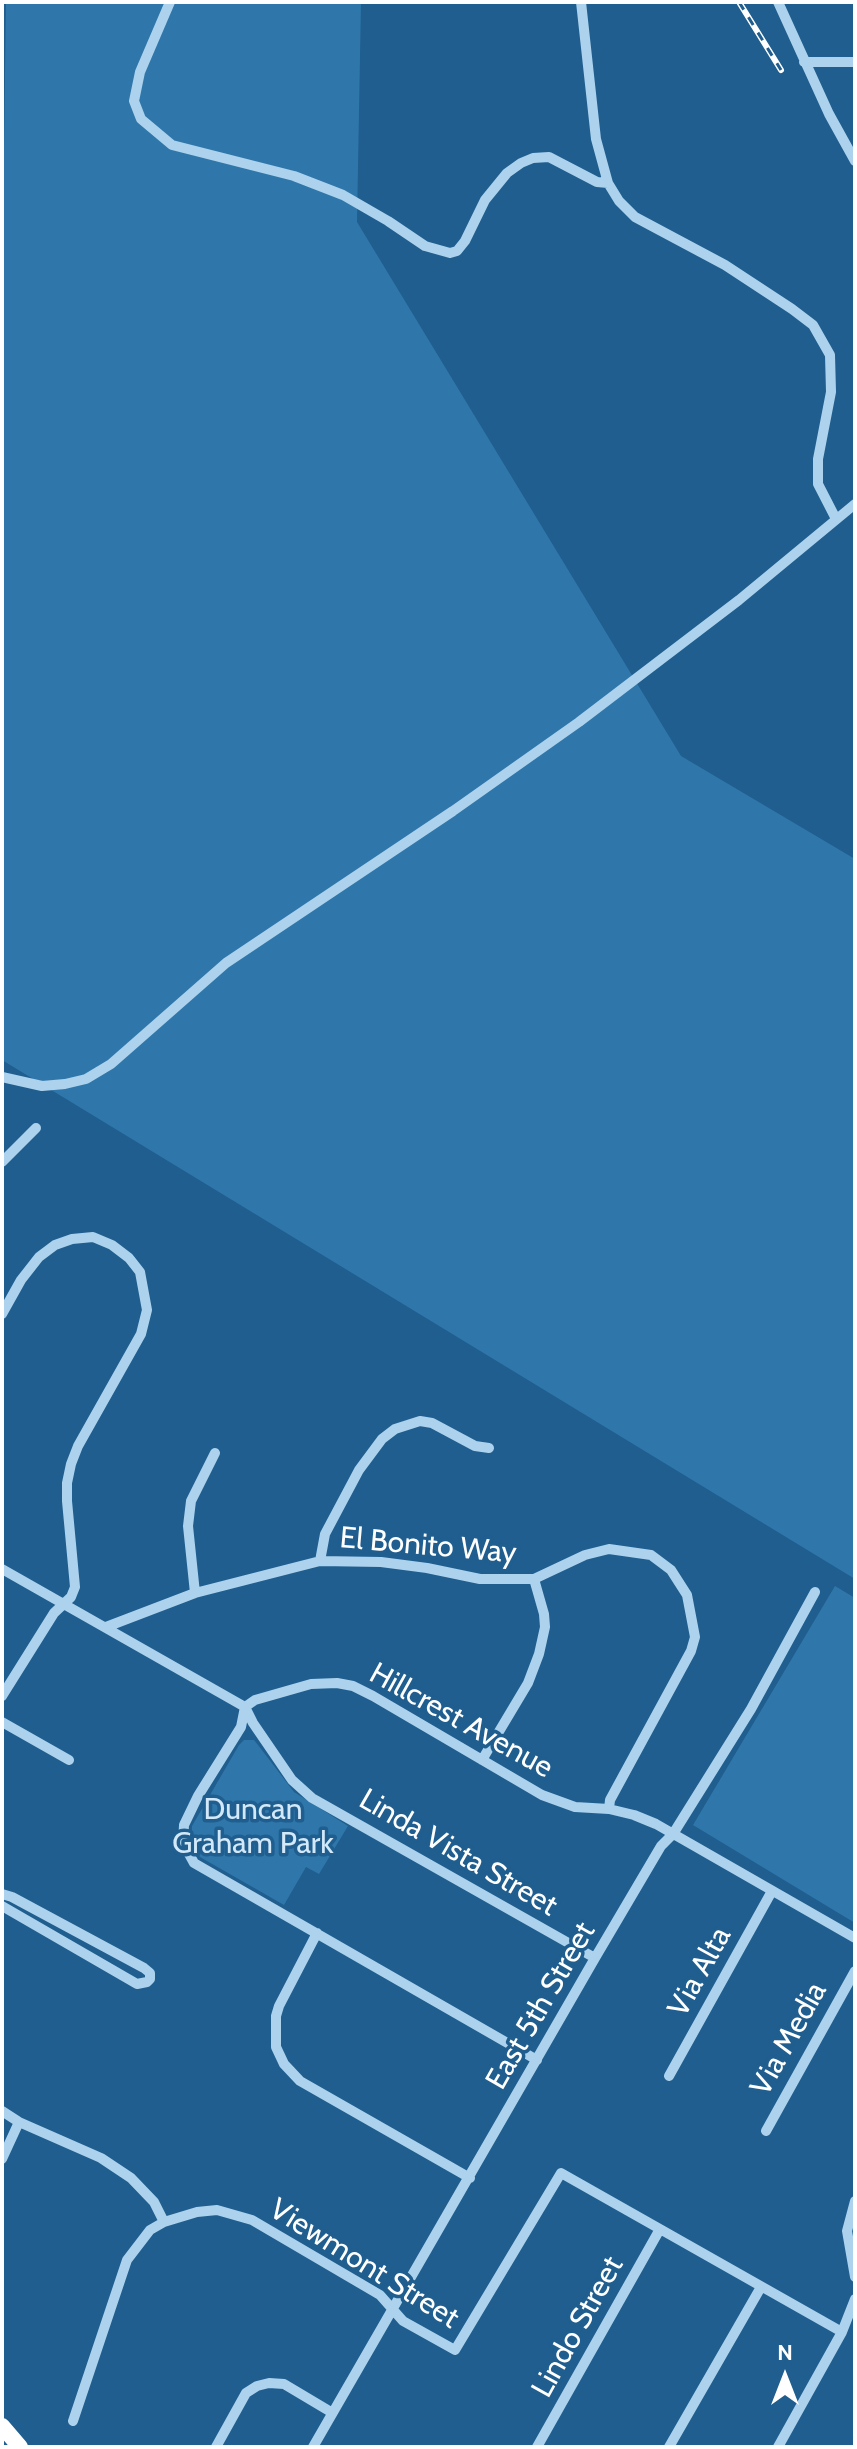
<!DOCTYPE html>
<style>
body{margin:0}
#map{position:relative;width:857px;height:2449px;overflow:hidden;background:#1f5e8e;font-family:Cabin,sans-serif}
canvas{display:block}
.frame{position:absolute;inset:0;border:4px solid #fff;pointer-events:none}
.north{position:absolute;left:745px;top:2337px;width:80px;height:80px;-webkit-text-stroke:6px #1f5e8e;paint-order:stroke;rotate:0deg;font-size:22px;font-weight:700;line-height:32px;text-align:center;color:#fff}
.north::after{content:'';display:block;margin:auto;width:28px;height:36px;background:#fff;clip-path:polygon(50% 0,100% 100%,50% 72%,0 100%)}
</style>
<div id="map">
<canvas width="857" height="2449"></canvas>
<div class="frame"></div>
<div class="north">N</div>
</div>
<script>
const ctx = document.querySelector('canvas').getContext('2d');
ctx.lineJoin = 'round';
function fillPath(path, color) {
  ctx.fillStyle = color;
  ctx.fill(path, 'evenodd');
}
function toPath(rows) {
  const path = new Path2D();
  for (const r of rows) {
    path.moveTo(r[0], r[1]);
    for (let i = 2; i < r.length; i += 2) path.lineTo(r[i], r[i + 1]);
  }
  return path;
}
function trace(path, color, width, dash) {
  ctx.strokeStyle = color;
  ctx.lineWidth = width;
  ctx.lineCap = dash ? 'butt' : 'round';
  ctx.setLineDash(dash || []);
  ctx.stroke(path);
}
function label(font, color, halo, rows, align = 'center') {
  ctx.font = font + ' Cabin,sans-serif';
  ctx.lineWidth = 7;
  ctx.setLineDash([]);
  ctx.textBaseline = 'middle';
  ctx.strokeStyle = halo;
  ctx.fillStyle = color;
  for (const [text, x, y, turn = 0] of rows) {
    ctx.save();
    ctx.translate(x, y);
    ctx.rotate((+turn || 0) * Math.PI / 180);
    ctx.textAlign = isNaN(turn) ? turn : align;
    if (halo) ctx.strokeText(text, 0, 0);
    ctx.fillText(text, 0, 0);
    ctx.restore();
  }
}
const green = toPath([
 [6,2,361,2,357,222,681,756,855,859,855,1579,2,1060,3,222],
 [835,1586,855,1598,855,1923,693,1825],
 [244,1740,254,1740,258,1745,294,1792,348,1826,319,1874,306,1867,284,1905,200,1857,191,1843,192,1826,239,1745]
]);
const minor = toPath([
 [170,2,140,72,134,101,141,119,172,145,294,176,343,195,388,221,425,246,450,253,457,251,465,241,485,200,507,173,521,163,533,158,549,157,597,182,608,183],
 [581,2,596,139,608,183,619,201,635,217,725,265,792,309,813,325,830,355,831,392,818,459,818,484,836,519],
 [778,2,829,114,855,161],
 [804,62,855,62],
 [2,1077,42,1086,65,1084,86,1079,111,1064,226,963,453,811,579,722,739,600,855,504],
 [2,1162,36,1128],
 [2,1314,21,1280,39,1257,55,1245,72,1239,93,1237,112,1245,129,1258,140,1272,147,1310,141,1334,78,1446,71,1464,67,1483,67,1501,75,1587,71,1597,54,1613,2,1696],
 [320,1561,325,1534,359,1470,382,1439,395,1429,420,1421,432,1423,475,1446,489,1448],
 [2,1569,245,1707,255,1700,311,1684,337,1683,353,1686,373,1696,542,1795,575,1807,609,1809,634,1815,656,1824,855,1938],
 [195,1593,188,1526,191,1501,215,1453],
 [106,1627,195,1593,320,1561,381,1562,427,1568,480,1579,534,1579,585,1555,609,1549,651,1555,671,1570,687,1595,695,1637,691,1651,610,1800,609,1809],
 [245,1707,241,1727,198,1796,184,1825,183,1843,194,1863,537,2060],
 [245,1707,253,1723,292,1780,312,1798,595,1958],
 [2,1722,69,1760],
 [482,1760,528,1683,539,1654,545,1627,544,1614,534,1579],
 [2,1894,12,1897,144,1968,150,1973,150,1979,147,1982,137,1984,2,1906],
 [317,1933,279,2006,276,2016,276,2047,284,2064,300,2081,470,2178],
 [669,2076,772,1891],
 [2,2111,19,2122,101,2158,131,2178,154,2202,164,2222],
 [766,2131,855,1971],
 [2,2159,19,2122],
 [855,2201,847,2231,855,2277],
 [73,2421,127,2260,150,2230,164,2222,197,2212,217,2210,252,2220,380,2295,403,2321,455,2350,561,2173,842,2332],
 [216,2447,246,2393,257,2386,269,2383,284,2384,331,2412],
 [313,2447,595,1958,661,1846,673,1834,751,1709,815,1592],
 [537,2447,660,2229],
 [669,2447,761,2287],
 [778,2447,842,2332,855,2299]
]);
const highway = toPath([
 [2,2426,20,2447]
]);
const rail = toPath([
 [739,2,781,70]
]);
const streetNames = [
 ["El Bonito Way",428,1546,5],
 ["Hillcrest Avenue",461,1721,29],
 ["Linda Vista Street",458,1853,30],
 ["Via Alta",700,1972,-61],
 ["East 5th Street",541,2006,-60],
 ["Via Media",789,2039,-61],
 ["Viewmont Street",364,2264,32],
 ["Lindo Street",578,2327,-61]
];
const parkNames = [
 ["Duncan",253,1810],
 ["Graham Park",253,1844]
];
fillPath(green, '#2f77aa');
trace(minor, '#add2ed', 10);
trace(highway, '#fff', 16);
trace(rail, '#fff', 6);
trace(rail, '#1f5e8e', 3, [9]);
label('30px', '#fff', '#1f5e8e', streetNames);
label('30px', '#d3e9f9', '#1f5e8e', parkNames);
</script>
